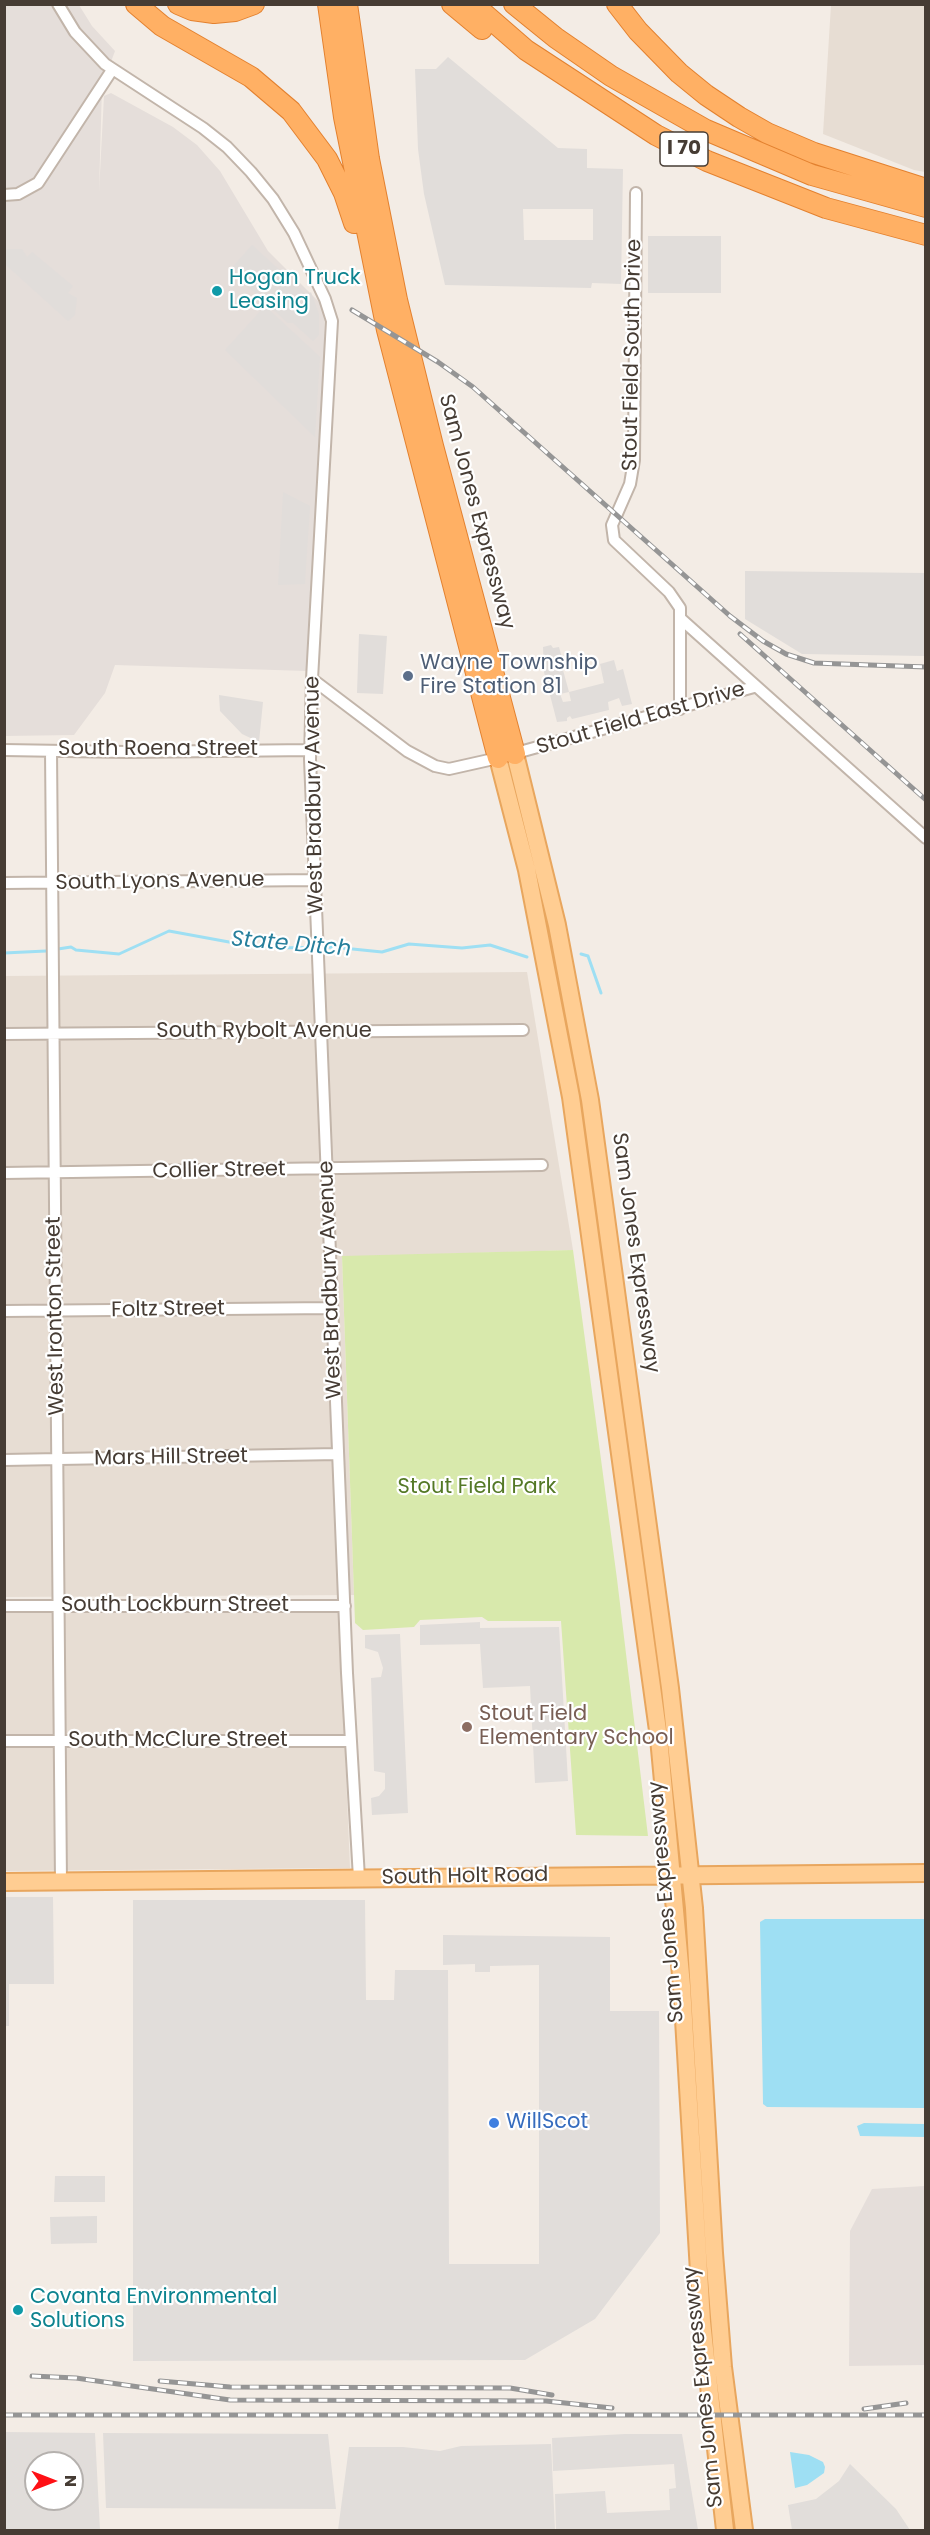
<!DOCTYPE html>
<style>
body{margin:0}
#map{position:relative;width:930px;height:2535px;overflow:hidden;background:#f3ece5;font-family:Poppins,sans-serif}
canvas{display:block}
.frame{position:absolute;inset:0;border:6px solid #463c34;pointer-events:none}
.north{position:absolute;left:24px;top:2451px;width:60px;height:60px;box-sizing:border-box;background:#fff;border:2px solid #b5b1ae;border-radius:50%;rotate:90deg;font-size:16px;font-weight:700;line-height:24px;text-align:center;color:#463c34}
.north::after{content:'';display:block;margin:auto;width:21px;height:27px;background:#ff1015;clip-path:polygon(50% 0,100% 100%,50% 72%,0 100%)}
</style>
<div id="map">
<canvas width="930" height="2535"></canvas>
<div class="frame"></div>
<div class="north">N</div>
</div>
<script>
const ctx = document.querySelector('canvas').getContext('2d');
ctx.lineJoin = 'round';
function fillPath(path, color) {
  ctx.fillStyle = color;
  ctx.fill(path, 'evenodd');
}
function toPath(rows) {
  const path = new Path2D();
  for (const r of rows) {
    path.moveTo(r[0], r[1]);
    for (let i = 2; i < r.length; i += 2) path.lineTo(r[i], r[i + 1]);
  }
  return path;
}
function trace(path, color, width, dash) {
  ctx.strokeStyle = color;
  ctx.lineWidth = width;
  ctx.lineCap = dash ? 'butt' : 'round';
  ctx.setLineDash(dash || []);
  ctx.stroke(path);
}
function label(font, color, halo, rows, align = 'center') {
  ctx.font = font + ' Poppins,sans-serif';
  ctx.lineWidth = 4.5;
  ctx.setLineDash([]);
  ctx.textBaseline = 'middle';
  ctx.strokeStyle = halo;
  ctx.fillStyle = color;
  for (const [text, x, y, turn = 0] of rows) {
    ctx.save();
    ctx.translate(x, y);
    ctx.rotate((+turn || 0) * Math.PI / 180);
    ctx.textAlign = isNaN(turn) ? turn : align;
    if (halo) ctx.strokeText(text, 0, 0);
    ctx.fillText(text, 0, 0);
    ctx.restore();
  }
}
const residential = toPath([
 [831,5,925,5,925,172,914,170,823,134],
 [527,972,573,1250,342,1257,354,1595,5,1597,4,976],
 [4,1611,339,1611,350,1868,5,1871]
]);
const industrial = toPath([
 [4,5,79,5,92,26,115,51,102,86,99,192,104,96,111,93,173,127,197,145,220,171,268,251,325,308,322,467,307,671,115,665,105,693,74,735,5,736],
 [925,2186,925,2365,849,2366,850,2231,872,2189]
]);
const green = toPath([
 [573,1250,617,1579,648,1836,576,1835,561,1621,488,1621,482,1617,420,1620,414,1627,363,1630,355,1623,342,1256]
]);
const parking = toPath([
 [448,57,558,148,587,149,587,168,623,169,621,284,592,283,591,288,445,285,424,194,418,149,415,69,436,69],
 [523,209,593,209,593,240,524,240],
 [648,236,721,236,721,293,648,293],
 [252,245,307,295,311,292,319,314,319,335,313,341,293,323,288,323,230,270],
 [5,249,22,249,27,257,32,252,73,286,68,293,77,298,75,315,68,321,5,264],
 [265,306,320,357,315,437,225,350],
 [283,492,310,506,305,584,278,585],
 [745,571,925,573,925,656,802,654,745,619],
 [359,634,387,636,383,694,357,693],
 [551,645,553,648,559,647,565,669,563,670,569,692,560,694,563,702,571,701,569,692,604,683,600,664,614,660,617,671,623,669,632,704,622,706,619,698,608,702,609,710,572,719,570,716,567,718,567,721,557,722,544,672,543,647],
 [219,695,263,702,259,742,242,734,220,711],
 [480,1622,480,1628,559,1627,568,1781,535,1783,530,1686,483,1688,480,1644,420,1645,420,1625],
 [400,1634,408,1813,372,1815,371,1798,379,1796,385,1789,385,1773,374,1771,371,1678,381,1677,383,1668,378,1652,365,1648,365,1635],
 [4,1897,53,1897,54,1984,9,1984,9,2026,4,2026],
 [133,1900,365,1900,366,2000,394,2000,395,1970,448,1970,449,2264,539,2264,539,1965,490,1966,490,1972,475,1972,475,1964,443,1965,443,1935,610,1937,610,2011,659,2011,660,2233,595,2319,525,2360,133,2361],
 [55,2176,105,2176,105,2202,54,2202],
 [97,2216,97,2243,51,2244,50,2217],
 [5,2432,95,2433,100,2530,5,2530],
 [36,2463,72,2463,72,2499,36,2499],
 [103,2433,328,2434,336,2509,106,2508],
 [625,2434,682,2434,698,2530,556,2530,555,2494,605,2491,607,2513,670,2510,669,2489,676,2488,674,2464,553,2471,552,2438],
 [551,2444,555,2530,338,2530,349,2447,403,2447,440,2451,461,2446],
 [850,2464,896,2509,910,2530,792,2530,788,2505,816,2499,839,2481]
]);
const water = toPath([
 [765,1919,925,1919,925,2108,767,2107,763,2104,760,1922],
 [864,2123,925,2124,925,2137,860,2136,857,2126],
 [790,2452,809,2455,823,2462,825,2467,824,2473,807,2485,795,2488]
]);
const stream = toPath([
 [58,949,71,947,76,950,119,954,169,931,229,942,277,948,333,947,382,952,409,944,462,948,490,945,527,957],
 [4,953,46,951],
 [581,954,588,956,601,993]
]);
const minor = toPath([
 [58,4,75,32,105,64,203,128,227,147,251,172,273,199,294,233,325,299,332,321,312,679,310,759,347,1673,359,1878],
 [636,193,634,460,630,484,612,525,614,540,669,592,680,608,680,709],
 [4,195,18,194,38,183,112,70],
 [681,619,926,838],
 [312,679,407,751,435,766,449,769,498,758,754,687],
 [4,750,127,752,311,750],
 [51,751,61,1881],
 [4,883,315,880],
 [4,1034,523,1030],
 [4,1173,542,1165],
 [4,1311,332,1308],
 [4,1460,338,1454],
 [4,1606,345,1606],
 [4,1741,351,1741]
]);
const primary = toPath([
 [515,754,557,925,590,1100,670,1688,694,1908,714,2253,723,2367,744,2530],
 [498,758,527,870,571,1097,659,1738,682,1986,702,2322,725,2530],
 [4,1882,926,1873]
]);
const motorway = toPath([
 [136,4,162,26,251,77,291,111,327,159,344,193,354,223],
 [178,4,192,10,214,13,235,11,254,4],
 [328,4,344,117,387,330,498,758],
 [347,4,369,159,397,300,433,446,515,754],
 [452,4,482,29],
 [473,4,526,50,656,135,707,161,826,208,926,235],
 [514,4,556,38,611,76,706,130,812,175,926,207],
 [617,4,638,31,679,73,706,95,739,117,767,133,814,153,926,189]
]);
const rail = toPath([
 [352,310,438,362,473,387,730,616,763,641,786,654,814,663,926,667],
 [740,634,926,800],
 [32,2376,76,2378,230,2400,546,2401,612,2408],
 [160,2381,230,2387,510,2388,552,2395],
 [864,2409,906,2403],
 [4,2415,926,2415]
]);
const markers = [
 [217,291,6,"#0f9aa8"],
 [408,676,6,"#5c6f8a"],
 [467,1727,6,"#8d6e63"],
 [494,2123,6,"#3f7fe0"],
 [18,2310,6,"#0f9aa8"]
];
const shields = [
 [684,149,48]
];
const shieldNames = [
 ["I 70",684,149]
];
const cultureNames = [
 ["Hogan Truck",229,279],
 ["Leasing",229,303],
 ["Covanta Environmental",30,2298],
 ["Solutions",30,2322]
];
const streetNames = [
 ["Stout Field South Drive",633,355,-89],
 ["Sam Jones Expressway",476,512,75],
 ["Stout Field East Drive",641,719,-16],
 ["South Roena Street",158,750],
 ["West Bradbury Avenue",315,795,-91],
 ["South Lyons Avenue",160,882,-1],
 ["South Rybolt Avenue",264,1032],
 ["Collier Street",219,1171,-1],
 ["Sam Jones Expressway",635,1253,82],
 ["West Bradbury Avenue",331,1280,-92],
 ["Foltz Street",168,1310,-1],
 ["West Ironton Street",56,1316,-91],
 ["Mars Hill Street",171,1458,-1],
 ["South Lockburn Street",175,1606],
 ["South McClure Street",178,1741],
 ["South Holt Road",465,1877,-1],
 ["Sam Jones Expressway",667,1902,-95],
 ["Sam Jones Expressway",704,2387,-96]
];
const serviceNames = [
 ["Wayne Township",420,664],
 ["Fire Station 81",420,688]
];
const parkNames = [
 ["Stout Field Park",477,1488]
];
const educationNames = [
 ["Stout Field",479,1715],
 ["Elementary School",479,1739]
];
const shopNames = [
 ["WillScot",506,2123]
];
const waterNames = [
 ["State Ditch",291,945,5]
];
fillPath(residential, '#e7ddd3');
fillPath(industrial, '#e5deda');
fillPath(green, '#d8e9ac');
fillPath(parking, '#e1ddda');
fillPath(water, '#9edff3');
trace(stream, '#9edff3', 3);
trace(minor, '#c2b5aa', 14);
trace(primary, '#e8a65e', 20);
trace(motorway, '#e3812f', 22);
trace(minor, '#fff', 10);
trace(primary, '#ffcd92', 16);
trace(motorway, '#ffb064', 20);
trace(rail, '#959595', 5);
trace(rail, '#fff', 3, [9]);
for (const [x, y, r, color] of markers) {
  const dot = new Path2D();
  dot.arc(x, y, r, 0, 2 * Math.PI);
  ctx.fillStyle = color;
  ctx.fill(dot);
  trace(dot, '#fff', 2);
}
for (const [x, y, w] of shields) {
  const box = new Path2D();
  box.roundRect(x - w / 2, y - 17, w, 34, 4.5);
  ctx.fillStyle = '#fff';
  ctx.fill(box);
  trace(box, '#463c34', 1.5);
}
label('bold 20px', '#463c34', null, shieldNames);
label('21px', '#0d838f', '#fff', cultureNames, 'left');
label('21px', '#463c34', '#fff', streetNames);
label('21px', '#4e5e75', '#fff', serviceNames, 'left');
label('21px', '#547926', '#fff', parkNames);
label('21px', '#785e54', '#fff', educationNames, 'left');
label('21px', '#366cbe', '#fff', shopNames, 'left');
label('italic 22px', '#267f9c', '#fff', waterNames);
</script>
